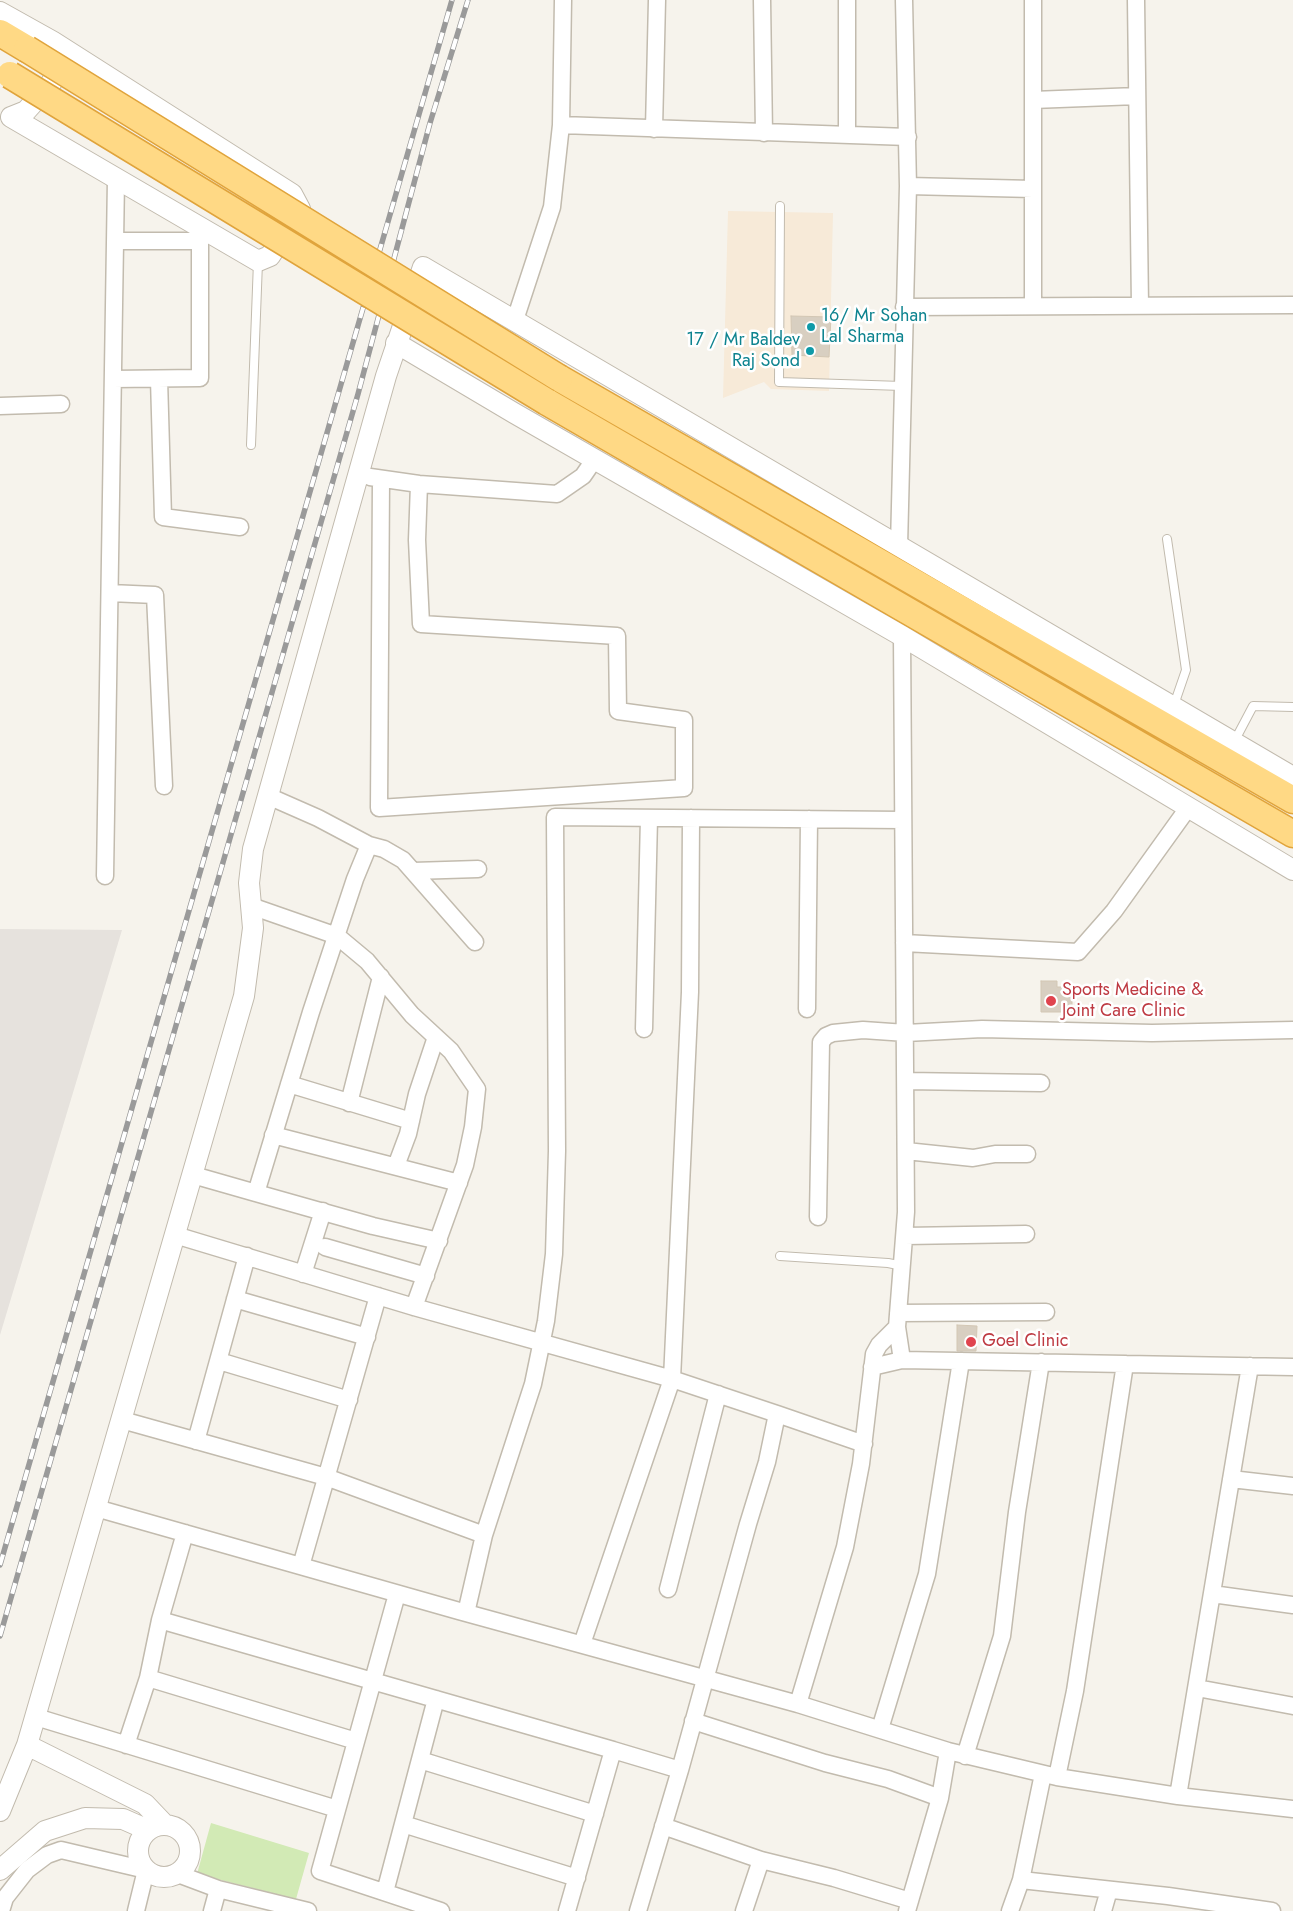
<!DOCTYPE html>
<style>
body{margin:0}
canvas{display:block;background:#f6f3ec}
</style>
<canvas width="1293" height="1911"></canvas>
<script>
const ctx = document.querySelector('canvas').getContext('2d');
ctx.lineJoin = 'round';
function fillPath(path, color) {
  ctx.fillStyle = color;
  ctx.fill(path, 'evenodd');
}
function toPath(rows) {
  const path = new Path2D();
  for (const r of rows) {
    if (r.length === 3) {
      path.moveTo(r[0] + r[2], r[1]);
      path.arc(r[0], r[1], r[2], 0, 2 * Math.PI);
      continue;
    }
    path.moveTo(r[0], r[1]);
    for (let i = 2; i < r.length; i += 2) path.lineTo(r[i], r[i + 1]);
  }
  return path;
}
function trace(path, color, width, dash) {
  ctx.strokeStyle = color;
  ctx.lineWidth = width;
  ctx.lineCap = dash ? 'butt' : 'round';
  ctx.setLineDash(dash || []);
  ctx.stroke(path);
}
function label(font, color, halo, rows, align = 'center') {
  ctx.font = font + ' Jost,sans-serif';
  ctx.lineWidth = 5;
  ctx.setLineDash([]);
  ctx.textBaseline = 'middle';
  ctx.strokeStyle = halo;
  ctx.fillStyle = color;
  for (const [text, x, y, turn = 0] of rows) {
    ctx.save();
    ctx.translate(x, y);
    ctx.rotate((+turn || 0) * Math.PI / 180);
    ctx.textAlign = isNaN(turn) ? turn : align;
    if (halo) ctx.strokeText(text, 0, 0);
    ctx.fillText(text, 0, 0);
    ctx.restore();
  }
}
const commercial = toPath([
 [728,211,833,213,829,391,771,389,764,382,723,398]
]);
const industrial = toPath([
 [0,929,122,930,0,1335]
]);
const green = toPath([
 [211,1823,309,1853,296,1899,197,1874]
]);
const building = toPath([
 [791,316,831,317,829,357,792,355,791,316],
 [1041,981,1057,981,1057,987,1065,987,1065,992,1072,992,1072,1012,1041,1012,1041,981],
 [957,1325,977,1326,976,1351,957,1351,957,1325]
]);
const service = toPath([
 [780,206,779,382,902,386],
 [251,445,258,262],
 [1167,539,1186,670,1174,705],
 [1234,742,1253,706,1293,707],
 [780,1256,888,1263,903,1266]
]);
const minor = toPath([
 [762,0,764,133],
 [1033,0,1033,306],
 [1136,0,1140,306],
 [1033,100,1137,96],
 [561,125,908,137],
 [654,129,657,0],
 [847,135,847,0],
 [908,186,1033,189],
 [115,241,200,241],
 [904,307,1293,305],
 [515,320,552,207,561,125,563,0],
 [113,379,200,378,200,227],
 [159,379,163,517,240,527],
 [0,406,61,404],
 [370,477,419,484,557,494,583,476,594,460],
 [381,479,379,808,684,788,684,720,618,711,617,636,421,624,417,540,419,484],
 [899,546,908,186,904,0],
 [110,593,155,595,164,786],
 [902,636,906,1212,897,1327,902,1360,1293,1367],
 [268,796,318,818,369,845,355,879,311,1012,256,1193,373,1226,439,1241],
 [369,845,384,849,403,860,475,942],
 [413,871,478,869],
 [105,876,116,179],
 [251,906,337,936,367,961,412,1015,451,1051,477,1089,473,1127,465,1165,414,1307],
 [904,943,1078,952,1114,911,1188,808],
 [807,1009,809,819],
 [644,1029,649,818],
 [906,1081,1041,1083],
 [289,1084,411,1121],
 [349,1103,381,977],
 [273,1135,459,1183],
 [906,1151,973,1158,995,1154,1027,1154],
 [396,1166,408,1134,417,1094,436,1037],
 [193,1175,256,1193],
 [818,1217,821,1042,826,1036,833,1033,863,1030,906,1033,982,1029,1152,1033,1293,1030],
 [175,1235,414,1307,672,1379,777,1414,767,1462,748,1524,680,1770,613,1750,567,1911],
 [905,1236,1026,1234],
 [325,1247,426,1276],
 [303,1274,323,1211],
 [235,1299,367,1337],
 [898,1313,1046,1312],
 [219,1361,349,1400],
 [872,1367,902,1360],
 [777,1414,864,1444],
 [122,1420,326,1477,484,1535],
 [196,1441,247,1256],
 [1231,1479,1293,1486],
 [96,1508,459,1611,798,1704,845,1547,861,1464,874,1354,879,1345,897,1327],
 [301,1566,378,1296],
 [668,1589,718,1394],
 [397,1594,320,1871,441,1911],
 [1212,1594,1293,1605],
 [466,1613,484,1535,533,1384,546,1321,554,1254,557,1151,555,817,903,820],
 [160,1620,613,1750],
 [582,1644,672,1379,690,992,691,818],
 [148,1678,356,1741],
 [1197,1688,1293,1706],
 [798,1704,948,1751,1057,1777,1075,1691,1125,1364],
 [36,1717,337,1809],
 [693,1721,825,1763,888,1779,940,1798],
 [880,1729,927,1574,961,1361],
 [126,1745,148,1678,160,1620,185,1533],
 [965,1756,1002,1636,1017,1512,1041,1362],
 [420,1760,595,1814],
 [1057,1777,1178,1796,1250,1366],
 [1178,1796,1293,1809],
 [403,1824,577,1878],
 [663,1826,761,1860,834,1878,910,1901],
 [178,1874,218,1889,308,1911],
 [1021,1880,1168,1896,1272,1911],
 [385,1892,436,1699],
 [1,1911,5,1898,27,1870,47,1855,61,1850,146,1870,136,1911],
 [212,1911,218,1889],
 [638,1911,680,1770],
 [744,1911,761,1860],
 [907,1911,940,1798,948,1751],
 [1010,1911,1021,1880,1043,1774],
 [1103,1911,1109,1890]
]);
const tertiary = toPath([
 [0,12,52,41,292,194,300,209,270,256,258,261,11,117],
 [11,117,26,111,52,82,59,60,57,55],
 [396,343,514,413,902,636,1293,870],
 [0,1811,27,1745],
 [164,1851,26],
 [165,1825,145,1804,27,1745,244,996,253,928,249,883,253,849,386,376,423,267,1293,777],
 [0,1870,45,1831,85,1818,123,1819,148,1830]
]);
const trunk = toPath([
 [0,33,27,49],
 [559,378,1293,800],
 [547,402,1293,834]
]);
const rail = toPath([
 [0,1565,452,0],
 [0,1636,358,394,430,123,468,0]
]);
const trunkBridge = toPath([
 [27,49,559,378],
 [10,75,547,402]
]);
const markers = [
 [811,327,5,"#0f9aa8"],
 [810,351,5,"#0f9aa8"],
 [1051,1001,6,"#e0444e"],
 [971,1342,6,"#e0444e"]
];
const cultureNames = [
 ["16/ Mr Sohan",821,317],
 ["Lal Sharma",821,338],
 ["17 / Mr Baldev",800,341,"right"],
 ["Raj Sond",800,362,"right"]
];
const healthNames = [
 ["Sports Medicine &",1062,991],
 ["Joint Care Clinic",1062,1012],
 ["Goel Clinic",982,1342]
];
fillPath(commercial, '#f7ead8');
fillPath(industrial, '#e6e2dd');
fillPath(green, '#d2eab5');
fillPath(building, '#d8cfc1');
trace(building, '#d3c7b4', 1);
trace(service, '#c2bbae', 10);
trace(minor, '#c2bbae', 19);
trace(tertiary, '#c2bbae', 22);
trace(trunk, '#e0a43c', 29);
trace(service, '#fff', 8);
trace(minor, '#fff', 16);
trace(tertiary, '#fff', 20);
trace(trunk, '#ffd985', 26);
trace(rail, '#9a9a9a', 5.5);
trace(rail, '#fff', 4, [11]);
trace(trunkBridge, '#e0a43c', 29, []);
trace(trunkBridge, '#ffd985', 26);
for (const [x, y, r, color] of markers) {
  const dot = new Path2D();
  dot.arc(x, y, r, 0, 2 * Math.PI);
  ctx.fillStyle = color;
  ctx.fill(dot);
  trace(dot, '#fff', 2);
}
label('18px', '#0d838f', '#fff', cultureNames, 'left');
label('18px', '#be3a42', '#fff', healthNames, 'left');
</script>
